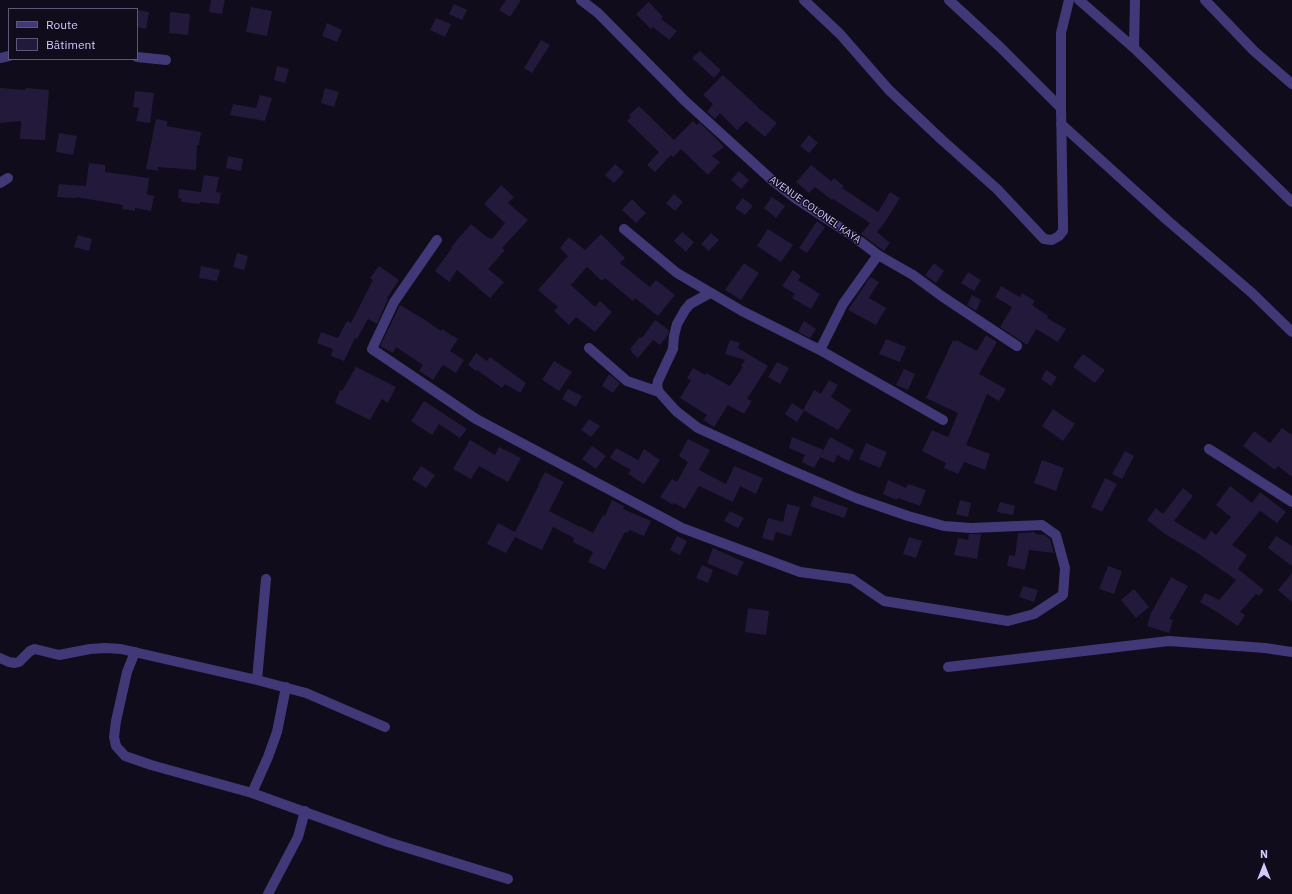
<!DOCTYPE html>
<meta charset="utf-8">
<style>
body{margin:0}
#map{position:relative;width:1292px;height:894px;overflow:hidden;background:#100c1b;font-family:"IBM Plex Sans",sans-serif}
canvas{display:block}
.legend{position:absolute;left:8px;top:8px;width:130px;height:52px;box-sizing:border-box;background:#100c1b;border:1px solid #5e5775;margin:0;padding:5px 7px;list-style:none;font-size:12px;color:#d3c8fc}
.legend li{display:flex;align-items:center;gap:8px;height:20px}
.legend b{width:20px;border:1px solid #5e5775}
.north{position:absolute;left:1244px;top:846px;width:40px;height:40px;-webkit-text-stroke:3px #100c1b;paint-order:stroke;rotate:0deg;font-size:11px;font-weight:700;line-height:16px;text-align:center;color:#d3c8fc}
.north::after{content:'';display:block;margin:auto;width:14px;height:18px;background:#d3c8fc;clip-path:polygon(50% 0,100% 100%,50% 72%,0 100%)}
</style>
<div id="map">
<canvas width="1292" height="894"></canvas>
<ul class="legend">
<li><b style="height:5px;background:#413977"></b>Route</li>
<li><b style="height:11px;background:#23193a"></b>Bâtiment</li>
</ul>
<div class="north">N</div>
</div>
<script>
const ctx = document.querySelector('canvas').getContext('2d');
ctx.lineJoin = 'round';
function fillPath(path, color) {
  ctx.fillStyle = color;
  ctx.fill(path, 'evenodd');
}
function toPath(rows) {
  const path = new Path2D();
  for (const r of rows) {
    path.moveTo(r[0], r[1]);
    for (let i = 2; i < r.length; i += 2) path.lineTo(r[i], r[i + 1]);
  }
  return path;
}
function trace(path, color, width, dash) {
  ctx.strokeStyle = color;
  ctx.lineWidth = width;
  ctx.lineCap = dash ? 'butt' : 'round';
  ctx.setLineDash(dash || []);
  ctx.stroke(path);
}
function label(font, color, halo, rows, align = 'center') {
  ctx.font = font + ' "IBM Plex Sans",sans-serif';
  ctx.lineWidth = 3;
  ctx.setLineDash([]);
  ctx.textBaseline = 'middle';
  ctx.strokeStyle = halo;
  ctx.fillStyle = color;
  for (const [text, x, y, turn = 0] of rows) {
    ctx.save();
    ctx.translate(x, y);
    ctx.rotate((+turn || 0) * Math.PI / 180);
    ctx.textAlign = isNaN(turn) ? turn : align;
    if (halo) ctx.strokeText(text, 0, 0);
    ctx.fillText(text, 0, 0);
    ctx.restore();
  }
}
const building = toPath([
 [211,0,225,0,222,14,209,12],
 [506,0,521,0,510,17,499,10],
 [649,2,663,17,661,19,677,31,669,40,653,27,651,29,636,14],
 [454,4,467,10,462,20,449,14],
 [251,7,272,11,267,36,246,32],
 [137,10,149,12,146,29,137,27],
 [170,12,190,14,188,35,169,33],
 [436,18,451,24,445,37,430,30],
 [327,23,342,30,337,42,322,36],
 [541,40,550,45,532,73,524,68],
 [700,51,721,70,714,78,692,58],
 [277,66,289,69,285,83,274,80],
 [723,75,757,106,757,107,777,123,765,137,746,121,737,130,720,113,715,119,707,112,713,104,703,95],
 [0,88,25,90,26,88,49,90,45,140,20,139,21,121,0,123],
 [325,88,339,92,334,107,321,103],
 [135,91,154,93,150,123,136,121,139,108,133,107],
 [260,95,272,98,265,121,230,115,233,104,256,108],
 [639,106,674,140,693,121,697,125,699,122,715,137,724,147,712,156,720,162,708,175,681,149,673,157,671,155,655,172,647,165,659,152,627,121,631,117,629,115],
 [156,119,167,121,167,126,201,132,199,145,197,145,196,170,158,167,158,171,146,169],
 [59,133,77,136,73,155,56,152],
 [809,135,818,143,809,153,800,146],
 [228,156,243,159,241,171,226,168],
 [89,163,105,165,105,172,149,178,147,194,154,196,151,211,135,208,135,211,122,209,123,205,76,197,76,198,57,197,59,184,86,186],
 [615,164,624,172,614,183,605,175],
 [811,165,831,181,834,178,844,186,842,188,878,212,890,192,900,198,885,222,877,232,890,243,884,251,861,234,870,223,833,199,832,200,815,187,809,193,796,182],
 [739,171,749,180,741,189,731,180],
 [204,175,219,177,216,192,221,193,219,204,200,202,200,204,181,202,182,199,178,198,179,189,201,192],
 [501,185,514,197,508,203,528,220,502,248,505,250,488,269,504,282,490,298,457,270,449,282,435,271,452,248,451,247,471,224,488,238,489,237,492,239,505,223,484,204],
 [674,194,683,202,675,211,666,203],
 [772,197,785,206,776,218,764,208],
 [743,198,753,206,745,215,735,208],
 [632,199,646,213,636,223,622,210],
 [817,221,825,227,807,253,799,248],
 [768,229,793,245,781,262,757,246],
 [682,232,694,242,686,252,674,241],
 [711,233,719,240,709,251,701,244],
 [601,234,625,258,620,263,650,287,656,280,675,295,658,316,635,298,633,301,605,278,602,281,587,267,571,285,595,307,600,301,612,312,595,332,576,317,569,325,554,311,558,307,538,290,568,256,560,248,569,237,585,250],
 [78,235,92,239,89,251,74,247],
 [237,253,248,256,244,270,233,267],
 [744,263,759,273,741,300,725,290],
 [934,263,944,271,936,283,925,275],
 [201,266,220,270,217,281,199,278],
 [379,266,399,280,387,298,388,299,377,324,368,319,357,339,355,338,344,361,331,356,333,349,317,343,321,332,338,338,347,321,351,323,373,280,370,278],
 [793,270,801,276,798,280,820,294,811,309,792,298,795,294,782,286],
 [968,272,981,280,974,291,961,283],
 [870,277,879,282,869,298,886,308,876,325,848,310],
 [1001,286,1020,297,1022,293,1035,301,1032,305,1048,316,1047,318,1066,329,1058,342,1036,329,1027,345,1000,327,1012,307,995,297],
 [972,295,981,300,976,311,967,305],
 [400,305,422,318,441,331,442,329,458,339,450,351,464,360,456,373,443,365,433,380,419,371,423,365,396,347,393,353,380,346],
 [655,320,669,330,668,335,660,345,653,340,638,358,631,352,632,351,630,349,640,337,642,338],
 [804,321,816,329,810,338,798,332],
 [986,335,997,342,979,374,1006,389,999,401,987,394,966,445,990,454,985,470,964,462,958,474,944,468,946,463,922,451,932,430,948,437,958,413,926,398,953,340,956,342,956,340,977,351],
 [886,339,906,347,900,362,879,354],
 [730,340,740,343,738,348,768,366,747,399,752,401,744,414,728,405,714,427,703,420,707,415,680,398,691,380,687,378,693,368,705,375,706,373,730,386,743,367,741,366,745,360,725,354],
 [476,353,487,361,490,357,526,383,520,393,505,384,502,388,477,370,476,371,468,365],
 [1083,354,1105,370,1095,383,1073,367],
 [554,361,572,372,559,391,542,380],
 [777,362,789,368,780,384,768,377],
 [356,367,396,387,388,403,382,399,370,420,335,403,340,390,342,391],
 [904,369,915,374,908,390,896,385],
 [1046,370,1057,377,1051,386,1041,379],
 [609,374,620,383,613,393,602,386],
 [829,380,838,385,831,397,851,410,838,430,803,410,814,390,821,394],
 [568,389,582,396,576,407,562,399],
 [424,401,467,429,460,438,439,424,432,435,411,421],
 [792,403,804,411,797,422,785,414],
 [1053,409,1075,424,1063,441,1042,426],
 [589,419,600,426,591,437,581,430],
 [1282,428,1292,435,1292,477,1278,466,1275,470,1243,446,1254,431,1270,443],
 [792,437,824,450,814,468,802,462,805,455,789,448],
 [830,437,854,450,849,461,837,455,834,463,820,457],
 [688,439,710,450,699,470,726,484,734,466,763,478,756,494,740,486,733,502,699,486,685,509,674,503,673,505,660,497,672,479,677,482,688,462,679,456],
 [470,440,495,455,499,447,521,458,508,482,479,466,471,479,453,469],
 [866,443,887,452,880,468,859,459],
 [592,446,606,456,596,469,582,459],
 [616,448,638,460,644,449,660,460,644,484,628,474,631,470,610,458],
 [1125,451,1134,456,1122,479,1112,474],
 [1042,460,1064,468,1056,491,1034,483],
 [421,466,435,475,426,488,412,479],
 [545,472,564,482,549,511,580,527,580,526,593,533,603,515,605,516,612,500,624,506,623,509,651,521,644,536,629,530,628,533,625,532,605,570,588,562,593,552,573,542,574,538,553,527,542,550,515,537,506,553,487,544,498,523,515,532,539,485,538,485],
 [1105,478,1117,484,1102,512,1091,507],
 [888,480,906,488,908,484,926,490,920,506,898,498,897,500,883,494],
 [1230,486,1252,503,1260,492,1286,512,1277,523,1260,511,1232,545,1247,555,1238,569,1264,590,1259,596,1256,594,1240,612,1245,615,1238,626,1217,612,1200,602,1205,593,1219,600,1236,580,1196,552,1165,534,1147,520,1156,508,1163,514,1183,488,1193,496,1174,521,1205,540,1211,531,1216,535,1231,517,1216,505],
 [814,496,848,508,844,518,810,506],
 [960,500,971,503,968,517,956,514],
 [1000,502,1015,506,1013,515,997,512],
 [787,504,800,507,791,536,776,532,773,541,762,538,768,518,783,522],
 [730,511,744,518,738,528,724,521],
 [1035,532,1035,534,1045,535,1050,539,1054,553,1029,550,1025,570,1007,566,1009,555,1015,556,1018,533],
 [969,534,981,534,977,559,954,555,958,538,968,540],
 [677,536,687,541,680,555,670,550],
 [1276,536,1292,546,1292,566,1268,548],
 [909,537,922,541,916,558,903,554],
 [713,548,744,562,737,576,707,563],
 [702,565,713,570,708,583,696,578],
 [1108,566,1122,571,1114,594,1099,589],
 [1292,573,1292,602,1278,590],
 [1171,577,1188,586,1169,619,1173,620,1169,633,1147,626,1151,613],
 [1023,586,1038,590,1034,602,1019,597],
 [1134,589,1149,607,1136,618,1121,600],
 [748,608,769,611,766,635,745,632]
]);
const minor = toPath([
 [581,0,598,13,684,100,773,181,795,198,853,236,878,255,913,275,943,297,1017,346],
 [804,0,840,34,889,90,942,140,997,189,1044,239,1052,240,1059,236,1063,231,1063,224,1061,108,1061,33,1069,0],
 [949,0,1000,47,1061,108],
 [1079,0,1134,48,1292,202],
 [1205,0,1254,51,1292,84],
 [1134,48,1135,0],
 [137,57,166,60],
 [0,58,9,56],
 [1061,124,1167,220,1252,293,1292,332],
 [0,183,8,178],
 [624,229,677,273,742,311,820,350,943,420],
 [437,240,394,302,372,349,476,419,682,528,800,572,852,579,884,601,1008,621,1034,614,1063,595,1065,568,1056,535,1042,525,971,528,944,526,908,516,856,498,786,468,698,428,676,411,659,392,657,386,658,381,673,349,674,336,677,324,685,310,690,304,710,293],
 [589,348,627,381,659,392],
 [820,350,843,304,878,255],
 [1209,449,1292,502],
 [135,652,127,672,116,721,114,737,116,746,125,756,151,765,252,793,388,842,508,879],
 [0,658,9,662,15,663,19,662,30,651,35,649,59,655,90,649,105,648,121,649,257,680,266,579],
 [948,667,1169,641,1265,648,1292,652],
 [257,680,306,693,385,727],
 [252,793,268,757,277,732,286,687],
 [268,894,298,837,305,811]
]);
const streetNames = [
 ["AVENUE COLONEL KAYA",815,210,35]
];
fillPath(building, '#23193a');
trace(minor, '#413977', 10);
label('10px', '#d3c8fc', '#100c1b', streetNames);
</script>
